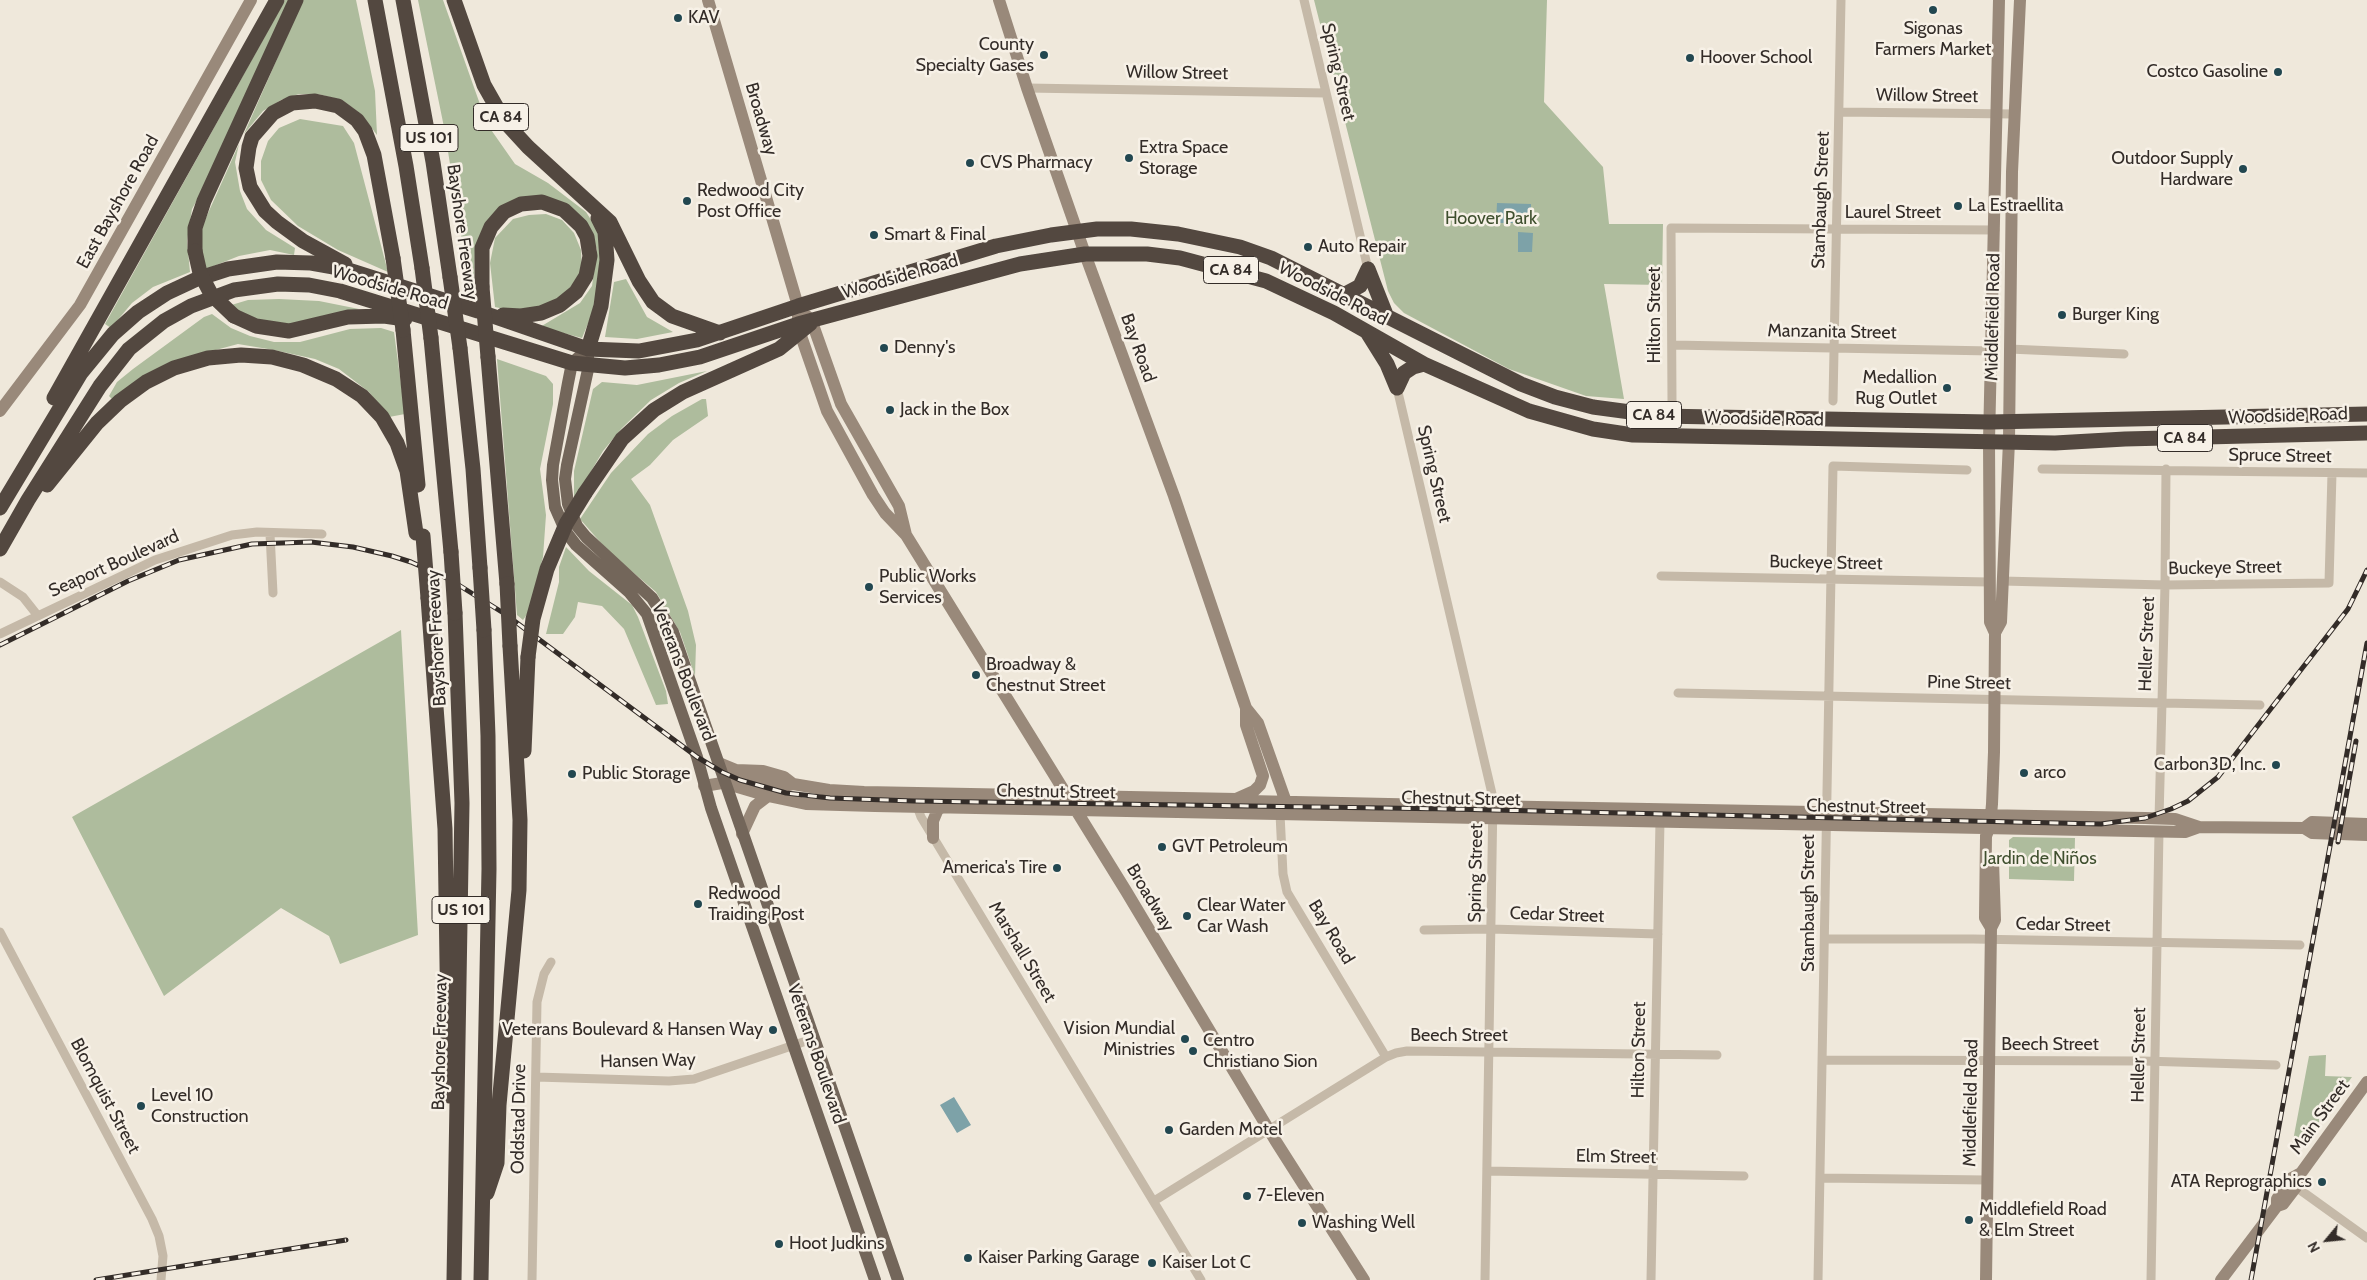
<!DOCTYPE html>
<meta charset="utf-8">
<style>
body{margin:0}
#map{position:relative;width:2367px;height:1280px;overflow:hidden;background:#efe8db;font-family:Cabin,sans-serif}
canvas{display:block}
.north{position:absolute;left:2302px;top:1215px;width:50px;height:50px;-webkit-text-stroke:4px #f7f1e7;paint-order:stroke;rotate:242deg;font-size:14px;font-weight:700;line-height:20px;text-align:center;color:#332c28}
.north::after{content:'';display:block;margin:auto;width:18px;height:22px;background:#332c28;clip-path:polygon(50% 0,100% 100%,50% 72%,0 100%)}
</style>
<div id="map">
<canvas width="2367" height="1280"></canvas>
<div class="north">N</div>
</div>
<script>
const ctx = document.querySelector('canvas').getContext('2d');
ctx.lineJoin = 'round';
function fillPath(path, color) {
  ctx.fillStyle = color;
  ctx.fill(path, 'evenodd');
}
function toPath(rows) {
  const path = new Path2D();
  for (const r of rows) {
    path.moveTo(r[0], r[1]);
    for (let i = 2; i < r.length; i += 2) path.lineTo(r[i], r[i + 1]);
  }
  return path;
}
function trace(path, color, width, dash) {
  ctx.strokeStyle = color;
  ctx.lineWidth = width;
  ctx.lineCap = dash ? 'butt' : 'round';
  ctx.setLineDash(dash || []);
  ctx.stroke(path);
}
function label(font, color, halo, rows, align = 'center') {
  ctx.font = font + ' Cabin,sans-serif';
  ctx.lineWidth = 5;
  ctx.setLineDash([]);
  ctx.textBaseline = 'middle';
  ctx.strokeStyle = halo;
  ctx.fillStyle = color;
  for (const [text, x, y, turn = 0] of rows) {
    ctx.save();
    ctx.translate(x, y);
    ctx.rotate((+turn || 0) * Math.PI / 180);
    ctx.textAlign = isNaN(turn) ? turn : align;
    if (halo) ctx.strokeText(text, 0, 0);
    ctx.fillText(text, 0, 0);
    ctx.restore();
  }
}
const green = toPath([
 [285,0,289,0,207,182,192,209,187,241,190,272,153,287,132,303,111,328,105,324],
 [303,0,356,0,375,91,377,135,361,114,342,100,318,94,299,94,281,100,263,111,244,134],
 [418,0,443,0,487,124,515,164,548,183,586,212,597,229,602,255,594,309,582,338,540,327,580,303,592,286,597,250,589,227,563,204,511,202,475,250,474,283,463,248,445,132],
 [1314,0,1547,0,1544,102,1603,167,1609,224,1663,224,1662,285,1604,284,1624,399,1586,396,1509,369,1404,313,1394,303,1388,291],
 [300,119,343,126,354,143,388,272,338,250,298,226,271,200,261,180,261,161,268,141,279,128],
 [239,144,235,162,240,191,247,209,266,230,295,248,294,255,270,250,239,256,206,269,201,255,200,231],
 [546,214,562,220,574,233,581,250,582,271,561,301,517,312,495,307,490,263,495,238,513,219,529,215],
 [626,279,647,317,673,332,637,339,605,337,614,282],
 [279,299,319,301,359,309,311,324,267,325,228,306,248,300],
 [212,314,231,328,250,336,274,342,300,342,350,329,381,328,394,332,405,414,389,417,369,392,339,369,315,359,274,350,238,344,197,355,112,399,109,396,117,382,133,369,204,317],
 [497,359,546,376,553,384,553,404,540,469,546,515,543,557,528,613,523,620,517,615],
 [707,371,679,383,651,400,622,428,603,451,574,500,574,471,593,389,602,382,637,385],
 [702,399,706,399,708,416,673,440,650,465,631,479,650,505,688,611,696,645,695,676,680,632,656,592,608,551,580,519,611,473,648,434,672,416],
 [566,547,589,571,632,605,638,617,666,691,668,704,656,705,624,629,602,606,578,602,575,617,563,634,546,634,559,582,559,567],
 [401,630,418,935,340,964,329,936,281,908,164,996,72,817],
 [2013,837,2075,838,2074,881,2009,879,2009,840],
 [2326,1055,2325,1076,2352,1077,2299,1149,2292,1146,2309,1056]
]);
const water = toPath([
 [1497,203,1531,204,1531,223,1496,223],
 [1518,232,1533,233,1532,252,1518,252],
 [954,1097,971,1125,957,1133,940,1105]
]);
const street = toPath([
 [1304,0,1368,269],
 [1027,88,1326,93],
 [1840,112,2014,114],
 [1672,345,1992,351],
 [2009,349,2124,354],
 [1397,388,1493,798,1485,1280],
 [1672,401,1671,228,1995,230],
 [1833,401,1841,0],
 [2042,469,2367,473],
 [270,534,273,593],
 [1661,576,1989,582],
 [2002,581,2165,585,2329,583,2332,473],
 [0,582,23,597,38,616],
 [0,634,155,560,232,535,257,532,322,534],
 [1678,693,2260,705],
 [912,793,921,817,1201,1280],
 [1280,814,1283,874,1287,892,1386,1057],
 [2159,819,2165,585,2166,469],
 [1424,930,1491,929,1658,934],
 [0,932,152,1219,159,1236,163,1256,161,1280],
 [1825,939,1973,939,2300,945],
 [1824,1060,2143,1061,2276,1065],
 [536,1077,669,1081,694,1079,815,1038],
 [1487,1171,1744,1176],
 [1821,1178,1987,1180],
 [2296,1187,2367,1238],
 [1154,1201,1386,1057,1396,1053,1407,1051,1717,1055],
 [532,1280,537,1002,544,974,551,962],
 [1651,1280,1660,821],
 [1818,1280,1833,466,1967,470],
 [2151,1280,2159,831]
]);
const secondary = toPath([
 [708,0,798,306,798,324,800,333,827,411,873,495,885,513,906,535,1126,891,1275,1140,1364,1280],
 [999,0,1027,88,1085,254,1174,496,1246,708,1246,725,1263,776,1260,785,1254,791,1236,799],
 [807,316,812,322,841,404,899,506,906,535],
 [0,411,80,305,251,0],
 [1995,633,2001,622,2009,441,2012,172,2020,0],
 [1246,708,1258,723,1286,802],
 [719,763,736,770,763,771,784,777,793,784],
 [724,783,768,796,806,804,875,806,2185,832,2199,827,2304,828,2312,822,2367,824],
 [704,786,740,780,757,781,782,787,793,784,829,790,864,792,1236,799,1248,801,1482,806,2145,818,2175,819,2199,827],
 [2304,828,2312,833,2367,835],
 [742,834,755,806,768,796],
 [933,838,933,821,938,809,944,807],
 [1991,928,1985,918,1986,836,1990,826,1992,804,1994,752,1995,633,1990,622,1989,441,1999,0],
 [2277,1206,2277,1199,2290,1179,2301,1173],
 [1986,1280,1991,928,1995,920,1993,861],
 [2221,1280,2277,1206,2283,1204,2296,1187,2301,1173,2367,1082]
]);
const primary = toPath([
 [588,349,572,363,568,383,553,465,552,480,555,507,566,532,576,545,629,592,647,614,697,757,711,808,875,1280],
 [588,357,589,365,567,465,565,479,568,504,577,526,586,537,652,598,673,632,898,1280]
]);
const highway = toPath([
 [375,0,406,166,422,268],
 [403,0,433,162,450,277],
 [454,0,484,85,505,122,528,147,610,222,639,281,653,302,672,316,720,333],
 [195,251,195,228,204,201,296,0],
 [345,264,303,241,277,222,265,211,250,187,246,168,249,147,252,137,273,113,292,103,315,101,338,106,357,120,365,131,374,155,393,258],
 [1368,269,1387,317],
 [482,287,482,248,491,227,504,212,521,204,542,202,564,210,581,226,587,237,590,256,586,276,576,292,560,305,541,313,521,316,503,315],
 [1345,294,1360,286,1368,269],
 [234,316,256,326,289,331,348,317,384,316,405,319],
 [403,330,418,485],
 [1367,332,1387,364,1397,388],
 [431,338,451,552],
 [460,348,473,469,480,568],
 [588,349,601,306,607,260,605,232,598,218],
 [488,357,507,584],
 [1397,388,1404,373,1413,367,1424,364],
 [54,398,277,0],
 [47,485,97,423,120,401,146,382,174,368,208,358,241,355,272,357,303,365,336,379,362,396,382,417,397,443,407,471,416,533],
 [585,493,622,439,654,410,683,392,779,349,810,324],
 [0,508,81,373,113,334,138,312,167,293,197,279,228,269,277,262,311,263,345,269,478,311,588,349,639,351,697,340,798,306,996,246,1051,235,1097,229,1131,229,1178,234,1240,247,1271,258,1521,384,1555,397,1593,407,1660,416,1990,422,2367,414],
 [0,549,28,500,100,386,129,349,164,321,191,306,234,290,278,284,309,285,340,291,572,363,625,368,659,365,700,357,798,324,1020,264,1085,254,1147,254,1180,258,1266,281,1334,313,1424,364,1500,398,1529,411,1593,429,1633,435,2055,443,2125,439,2367,433],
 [428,598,445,829,449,1096],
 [524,751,528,657],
 [487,1193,497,1163,499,1105,519,890,520,820,510,646],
 [454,1280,462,803,455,613],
 [481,1280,489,869,488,736,484,630]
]);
const rail = toPath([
 [0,645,128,581,179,560,252,544,311,542,353,547,392,556,411,562,449,579,505,614,697,757,722,772,740,780,786,793,830,798,914,801,1449,809,2101,824,2145,818,2171,809,2188,801,2218,777,2348,609,2367,570],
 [2338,842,2356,741],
 [96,1280,346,1240],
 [2251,1280,2367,643]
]);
const highwayBridge = toPath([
 [195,251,200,273,211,294,234,316],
 [393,258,403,330],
 [422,268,431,338],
 [450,277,460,348],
 [482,287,488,357],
 [423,536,428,598],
 [451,552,455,613],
 [480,568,484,630],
 [507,584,510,646],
 [528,657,533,619,547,569,566,524,585,493]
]);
const markers = [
 [1933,10,5,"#224750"],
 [678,18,5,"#224750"],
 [1044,55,5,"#224750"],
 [1690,58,5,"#224750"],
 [2278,72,5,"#224750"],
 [1129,158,5,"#224750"],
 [970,163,5,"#224750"],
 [2243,169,5,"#224750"],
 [687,201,5,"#224750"],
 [1958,206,5,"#224750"],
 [874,235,5,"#224750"],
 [1308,247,5,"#224750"],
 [2062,315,5,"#224750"],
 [884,348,5,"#224750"],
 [1947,388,5,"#224750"],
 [890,410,5,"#224750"],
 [869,587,5,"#224750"],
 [976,675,5,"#224750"],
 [2276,765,5,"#224750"],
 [2024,773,5,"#224750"],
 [572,774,5,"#224750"],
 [1162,847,5,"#224750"],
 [1057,868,5,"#224750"],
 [698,904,5,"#224750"],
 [1187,916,5,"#224750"],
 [773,1030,5,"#224750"],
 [1185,1039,5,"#224750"],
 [1193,1051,5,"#224750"],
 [141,1106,5,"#224750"],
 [1169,1130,5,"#224750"],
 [2322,1182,5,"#224750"],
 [1247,1196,5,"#224750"],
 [1969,1220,5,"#224750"],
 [1302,1223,5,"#224750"],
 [779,1244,5,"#224750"],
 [968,1258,5,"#224750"],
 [1152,1263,5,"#224750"]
];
const shields = [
 [501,117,55],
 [429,138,58],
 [1231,270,55],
 [1654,415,55],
 [2185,438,55],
 [461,910,58]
];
const shieldNames = [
 ["CA 84",501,117],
 ["US 101",429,138],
 ["CA 84",1231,270],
 ["CA 84",1654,415],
 ["CA 84",2185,438],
 ["US 101",461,910]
];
const poiNames = [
 ["KAV",688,18],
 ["Sigonas",1933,29,"center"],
 ["Farmers Market",1933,50,"center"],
 ["County",1034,45,"right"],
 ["Specialty Gases",1034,66,"right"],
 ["Hoover School",1700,58],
 ["Costco Gasoline",2268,72,"right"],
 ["Extra Space",1139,148],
 ["Storage",1139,169],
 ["Outdoor Supply",2233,159,"right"],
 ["Hardware",2233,180,"right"],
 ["CVS Pharmacy",980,163],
 ["Redwood City",697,191],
 ["Post Office",697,212],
 ["La Estraellita",1968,206],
 ["Smart & Final",884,235],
 ["Auto Repair",1318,247],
 ["Burger King",2072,315],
 ["Denny's",894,348],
 ["Medallion",1937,378,"right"],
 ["Rug Outlet",1937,399,"right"],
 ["Jack in the Box",900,410],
 ["Public Works",879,577],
 ["Services",879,598],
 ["Broadway &",986,665],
 ["Chestnut Street",986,686],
 ["Carbon3D, Inc.",2266,765,"right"],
 ["arco",2034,773],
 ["Public Storage",582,774],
 ["GVT Petroleum",1172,847],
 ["America's Tire",1047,868,"right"],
 ["Redwood",708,894],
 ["Traiding Post",708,915],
 ["Clear Water",1197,906],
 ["Car Wash",1197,927],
 ["Vision Mundial",1175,1029,"right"],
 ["Ministries",1175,1050,"right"],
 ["Veterans Boulevard & Hansen Way",763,1030,"right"],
 ["Centro",1203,1041],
 ["Christiano Sion",1203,1062],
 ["Level 10",151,1096],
 ["Construction",151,1117],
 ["Garden Motel",1179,1130],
 ["ATA Reprographics",2312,1182,"right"],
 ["7-Eleven",1257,1196],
 ["Middlefield Road",1979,1210],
 ["& Elm Street",1979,1231],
 ["Washing Well",1312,1223],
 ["Hoot Judkins",789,1244],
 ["Kaiser Parking Garage",978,1258],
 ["Kaiser Lot C",1162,1263]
];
const streetNames = [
 ["Spring Street",1338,72,77],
 ["Willow Street",1177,73,1],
 ["Willow Street",1927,96,1],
 ["Broadway",761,119,74],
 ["Stambaugh Street",1821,200,-88],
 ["East Bayshore Road",118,202,-61],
 ["Laurel Street",1893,213],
 ["Bayshore Freeway",462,232,82],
 ["Woodside Road",900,277,-16],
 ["Woodside Road",390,288,16],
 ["Woodside Road",1333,294,27],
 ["Hilton Street",1655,315,-90],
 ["Middlefield Road",1993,317,-89],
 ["Manzanita Street",1832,332,1],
 ["Bay Road",1138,348,70],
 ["Woodside Road",2288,416,-2],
 ["Woodside Road",1764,419,1],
 ["Spruce Street",2280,456,1],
 ["Spring Street",1434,474,77],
 ["Buckeye Street",1826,563,1],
 ["Seaport Boulevard",114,564,-24],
 ["Buckeye Street",2225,568,-1],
 ["Bayshore Freeway",437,638,-93],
 ["Heller Street",2147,644,-88],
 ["Veterans Boulevard",683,672,69],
 ["Pine Street",1969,683,1],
 ["Chestnut Street",1056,792,1],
 ["Chestnut Street",1461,799,1],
 ["Chestnut Street",1866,807,1],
 ["Spring Street",1476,873,-89],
 ["Broadway",1150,898,59],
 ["Stambaugh Street",1809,903,-90],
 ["Cedar Street",1557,915,2],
 ["Cedar Street",2063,925,1],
 ["Bay Road",1331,932,59],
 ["Marshall Street",1022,952,59],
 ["Beech Street",1459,1036],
 ["Bayshore Freeway",440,1042,-89],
 ["Beech Street",2050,1045],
 ["Hilton Street",1639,1050,-89],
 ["Veterans Boulevard",816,1054,71],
 ["Heller Street",2139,1055,-89],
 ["Hansen Way",648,1061,-1],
 ["Blomquist Street",105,1096,62],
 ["Middlefield Road",1971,1103,-89],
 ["Main Street",2320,1117,-54],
 ["Oddstad Drive",519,1119,-89],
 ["Elm Street",1616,1157,1]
];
const parkNames = [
 ["Hoover Park",1491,219],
 ["Jardin de Niños",2040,859]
];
fillPath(green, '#aebc9d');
fillPath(water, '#7da2a8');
trace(street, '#c5b9a8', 9);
trace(secondary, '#99897a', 12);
trace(primary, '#73665a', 12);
trace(highway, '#534840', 15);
trace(rail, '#332c28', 5);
trace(rail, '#f7f1e7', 3, [9]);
trace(highwayBridge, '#534840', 15);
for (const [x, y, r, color] of markers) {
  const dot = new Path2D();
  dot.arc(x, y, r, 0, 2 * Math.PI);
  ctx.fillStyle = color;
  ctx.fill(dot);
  trace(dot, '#f7f1e7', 2);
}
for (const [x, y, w] of shields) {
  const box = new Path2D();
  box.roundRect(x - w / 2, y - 13.5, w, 27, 4);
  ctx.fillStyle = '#f7f1e7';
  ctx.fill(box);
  trace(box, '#332c28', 1);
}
label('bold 16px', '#332c28', null, shieldNames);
label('18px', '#332c28', '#f7f1e7', poiNames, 'left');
label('18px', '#332c28', '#f7f1e7', streetNames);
label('18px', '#3f4f2e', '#f7f1e7', parkNames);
</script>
